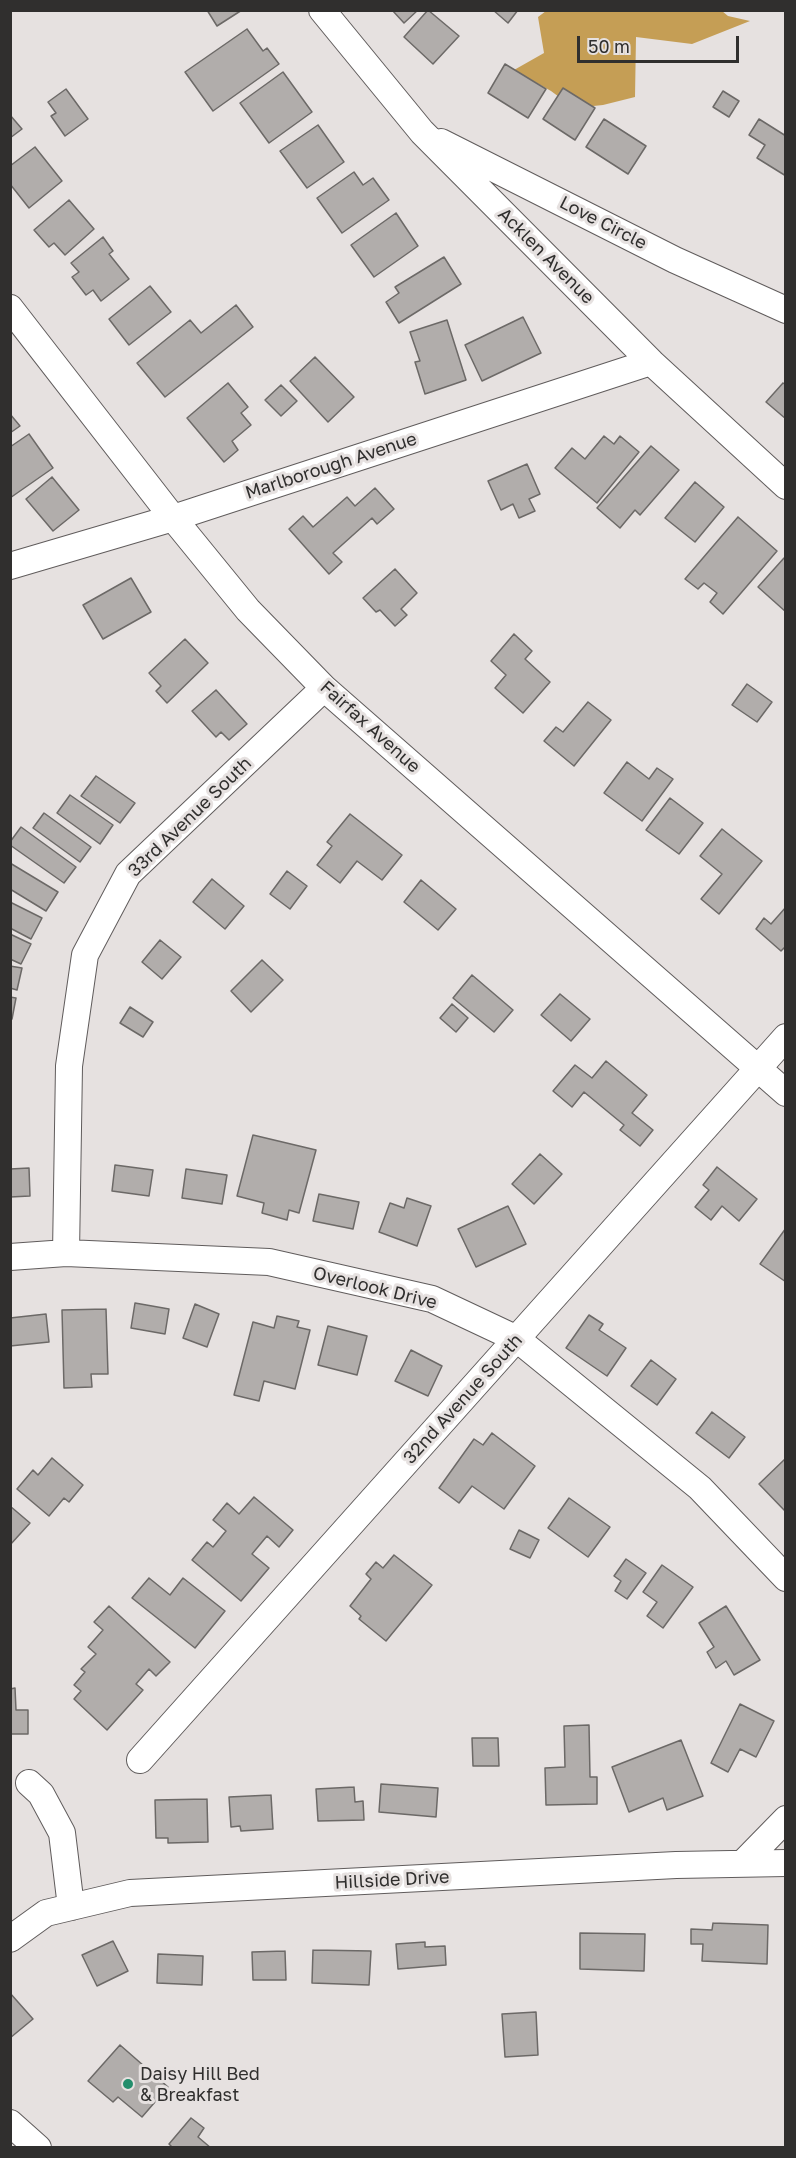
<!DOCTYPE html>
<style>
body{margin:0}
#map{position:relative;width:796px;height:2158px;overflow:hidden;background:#e6e1e0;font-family:"Golos Text",sans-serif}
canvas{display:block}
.frame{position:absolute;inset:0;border:12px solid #302f2e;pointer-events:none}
.scale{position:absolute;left:577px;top:36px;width:162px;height:27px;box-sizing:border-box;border:3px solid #302f2e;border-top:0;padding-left:8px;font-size:18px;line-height:21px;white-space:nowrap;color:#302f2e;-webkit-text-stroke:4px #e6e1e0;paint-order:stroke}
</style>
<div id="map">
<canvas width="796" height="2158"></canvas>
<div class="frame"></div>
<div class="scale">50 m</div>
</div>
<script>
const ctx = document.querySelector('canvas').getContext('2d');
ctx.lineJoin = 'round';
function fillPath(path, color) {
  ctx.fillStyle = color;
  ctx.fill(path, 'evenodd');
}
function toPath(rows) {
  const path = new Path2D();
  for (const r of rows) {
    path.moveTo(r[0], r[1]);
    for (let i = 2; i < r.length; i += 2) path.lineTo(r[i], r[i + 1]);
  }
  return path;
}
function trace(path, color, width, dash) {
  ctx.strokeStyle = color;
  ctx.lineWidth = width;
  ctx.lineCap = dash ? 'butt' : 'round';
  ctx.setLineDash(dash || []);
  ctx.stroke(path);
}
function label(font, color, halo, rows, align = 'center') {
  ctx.font = font + ' "Golos Text",sans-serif';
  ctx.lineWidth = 6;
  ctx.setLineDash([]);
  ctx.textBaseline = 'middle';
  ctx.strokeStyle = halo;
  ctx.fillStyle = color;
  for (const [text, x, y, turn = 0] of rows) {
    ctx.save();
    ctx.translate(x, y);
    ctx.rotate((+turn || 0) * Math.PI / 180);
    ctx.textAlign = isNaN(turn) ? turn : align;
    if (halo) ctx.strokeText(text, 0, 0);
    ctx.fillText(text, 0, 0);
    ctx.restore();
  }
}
const forest = toPath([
 [546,11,722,11,728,16,750,21,692,44,636,37,635,97,603,105,574,108,551,91,514,70,544,53,538,17]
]);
const building = toPath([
 [207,10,242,10,217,26,207,10],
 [392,10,418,10,404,23,392,10],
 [428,10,459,36,433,64,404,37,428,10],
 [493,10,518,10,508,23,493,10],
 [247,29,263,51,267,48,279,64,213,111,185,72,247,29],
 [505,64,546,89,528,118,488,93,505,64],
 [283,72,312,112,269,143,240,103,283,72],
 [563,88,595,108,575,140,543,119,563,88],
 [66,89,88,119,65,136,51,116,56,113,48,102,66,89],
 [723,91,739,101,729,117,713,107,723,91],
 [10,115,22,129,10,138,10,115],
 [604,119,646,146,628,174,586,147,604,119],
 [759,119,786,136,786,176,757,158,765,145,749,135,759,119],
 [318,125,344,162,307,188,280,151,318,125],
 [35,147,62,181,29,208,10,184,10,166,35,147],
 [354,172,363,185,373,178,389,200,342,233,317,198,354,172],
 [69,200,94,229,65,255,54,243,49,247,34,230,69,200],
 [396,213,418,246,374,277,351,245,396,213],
 [103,237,113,251,109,254,129,279,101,301,93,290,86,295,72,277,79,272,71,263,103,237],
 [444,257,461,284,399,323,386,302,399,293,395,287,444,257],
 [150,286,171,312,129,345,109,319,150,286],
 [236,305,253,327,165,397,137,363,190,320,201,333,236,305],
 [523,317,541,353,482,381,465,345,523,317],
 [447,320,466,380,425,394,415,362,420,361,410,332,447,320],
 [315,357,354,397,328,422,290,381,315,357],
 [228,383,248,407,241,413,251,425,232,441,238,450,224,462,187,418,228,383],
 [783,383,786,385,786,419,766,402,783,383],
 [281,385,297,401,281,416,265,400,281,385],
 [10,414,20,426,10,433,10,414],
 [29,434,53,468,10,498,10,447,29,434],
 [604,436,614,444,620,436,639,452,597,503,555,468,572,448,585,459,604,436],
 [651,446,679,470,640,515,635,510,620,528,597,508,651,446],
 [527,464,540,494,529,499,535,511,519,518,513,504,501,510,488,481,527,464],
 [52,477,79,510,53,531,26,499,52,477],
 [695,482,724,507,695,542,665,518,695,482],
 [375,488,394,509,377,524,372,518,333,553,342,562,329,574,289,529,303,516,313,527,347,497,355,506,375,488],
 [738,517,777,551,723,614,710,602,717,593,704,583,698,589,685,579,738,517],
 [784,558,786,559,786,612,758,587,784,558],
 [395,569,417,593,401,609,407,615,395,626,380,610,376,612,363,598,395,569],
 [131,578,151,612,103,639,83,605,131,578],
 [514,634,532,651,525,659,550,682,523,713,495,688,506,675,491,661,514,634],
 [185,639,208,663,167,703,156,691,161,686,149,673,185,639],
 [747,684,772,702,757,722,732,705,747,684],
 [216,690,247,724,229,740,221,732,216,737,192,711,216,690],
 [588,702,611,720,574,766,544,741,556,727,563,732,588,702],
 [627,762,649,779,657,768,673,779,642,821,604,793,627,762],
 [96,776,135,803,120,823,81,796,96,776],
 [70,795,113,825,100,844,57,813,70,795],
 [670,798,703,823,679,854,646,830,670,798],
 [44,813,91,847,80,862,33,828,44,813],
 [350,814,402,855,382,880,357,861,340,883,317,865,332,846,327,842,350,814],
 [21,827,76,867,64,883,10,845,10,842,21,827],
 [722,829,762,861,719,914,701,899,722,874,700,856,722,829],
 [10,863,58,892,46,911,10,889,10,863],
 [287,871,307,886,290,909,270,894,287,871],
 [212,879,244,906,225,929,193,902,212,879],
 [421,880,456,909,438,930,404,902,421,880],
 [10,902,42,918,31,939,10,928,10,902],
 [786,907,786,946,781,951,756,929,764,918,771,924,786,907],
 [10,934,31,944,21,964,10,959,10,934],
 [160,940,181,957,162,979,142,962,160,940],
 [262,960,283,980,251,1012,231,991,262,960],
 [10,966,22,968,17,990,10,988,10,966],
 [472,975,513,1010,494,1032,453,998,472,975],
 [560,994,590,1019,571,1041,541,1015,560,994],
 [10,997,16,998,12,1019,10,1019,10,997],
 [452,1004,468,1018,456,1032,440,1018,452,1004],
 [130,1007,153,1022,143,1037,120,1023,130,1007],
 [606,1061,647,1095,632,1113,653,1130,640,1146,620,1130,624,1125,584,1092,572,1107,553,1091,575,1065,592,1078,606,1061],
 [253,1135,316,1150,299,1213,289,1210,287,1220,262,1213,264,1203,237,1196,253,1135],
 [540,1154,562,1174,534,1204,512,1184,540,1154],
 [115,1165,153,1170,149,1196,112,1191,115,1165],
 [717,1167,757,1199,739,1221,722,1206,711,1220,695,1207,709,1190,703,1185,717,1167],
 [29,1168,30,1196,10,1197,10,1169,29,1168],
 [186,1169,227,1175,222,1204,182,1198,186,1169],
 [319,1194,359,1202,353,1229,313,1221,319,1194],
 [407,1198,431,1206,417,1246,379,1232,390,1203,404,1208,407,1198],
 [508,1206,526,1244,476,1267,458,1229,508,1206],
 [786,1228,786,1282,760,1264,786,1228],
 [135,1303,169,1309,165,1334,131,1328,135,1303],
 [195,1304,219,1314,207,1347,183,1338,195,1304],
 [106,1309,108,1374,91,1374,92,1387,64,1388,62,1310,106,1309],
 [46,1314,49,1342,10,1346,10,1318,46,1314],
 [589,1315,603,1324,599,1330,626,1348,607,1376,566,1348,589,1315],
 [277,1316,299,1321,297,1327,310,1330,295,1389,264,1381,259,1401,234,1395,253,1322,274,1328,277,1316],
 [328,1326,367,1336,357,1375,318,1365,328,1326],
 [411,1350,442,1366,428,1396,395,1381,411,1350],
 [651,1360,676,1379,657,1405,631,1386,651,1360],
 [712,1412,745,1437,729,1458,696,1433,712,1412],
 [492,1433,535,1466,504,1509,472,1486,459,1503,439,1488,474,1439,483,1445,492,1433],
 [52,1458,83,1485,69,1502,64,1498,49,1516,17,1489,33,1470,38,1475,52,1458],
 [785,1459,786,1511,785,1511,759,1484,785,1459],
 [254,1497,293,1530,279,1547,267,1536,252,1554,269,1568,241,1601,192,1560,207,1542,213,1547,226,1531,213,1520,227,1503,239,1514,254,1497],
 [569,1498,610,1527,588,1557,548,1528,569,1498],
 [10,1506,30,1523,10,1545,10,1506],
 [519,1530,539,1540,530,1558,510,1549,519,1530],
 [394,1555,432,1585,386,1641,359,1619,361,1616,350,1606,371,1579,366,1574,376,1562,383,1568,394,1555],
 [626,1559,646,1573,627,1599,615,1591,621,1581,614,1576,626,1559],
 [662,1565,693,1587,663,1628,647,1616,657,1602,643,1592,662,1565],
 [149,1578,170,1595,183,1578,225,1611,195,1648,132,1598,149,1578],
 [109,1606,170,1662,156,1676,149,1669,136,1684,143,1690,107,1730,74,1699,81,1691,74,1685,85,1672,81,1669,96,1654,88,1647,103,1630,94,1622,109,1606],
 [726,1606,760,1660,734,1675,726,1661,716,1668,707,1652,714,1647,699,1623,726,1606],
 [15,1688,16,1710,28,1710,28,1734,10,1734,10,1689,15,1688],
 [740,1704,774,1721,756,1757,740,1749,728,1772,711,1763,740,1704],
 [589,1725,590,1777,597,1777,597,1804,546,1805,545,1768,565,1767,564,1726,589,1725],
 [472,1738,498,1738,499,1766,473,1766,472,1738],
 [681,1740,703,1796,667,1810,663,1798,629,1812,612,1767,681,1740],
 [381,1784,438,1788,436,1817,379,1812,381,1784],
 [354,1787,355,1802,363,1801,364,1820,318,1821,316,1789,354,1787],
 [271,1795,273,1829,241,1831,240,1826,231,1827,229,1797,271,1795],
 [207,1799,208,1842,168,1843,168,1838,156,1838,155,1800,207,1799],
 [713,1923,768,1925,767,1964,702,1961,703,1944,691,1944,691,1929,712,1930,713,1923],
 [580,1933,645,1934,644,1971,580,1969,580,1933],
 [113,1941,128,1971,97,1986,82,1955,113,1941],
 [425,1942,425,1947,445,1946,446,1965,398,1969,396,1944,425,1942],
 [313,1950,371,1951,369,1985,312,1983,313,1950],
 [285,1951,286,1980,253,1980,252,1952,285,1951],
 [158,1954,203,1956,202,1985,157,1983,158,1954],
 [10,1993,33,2019,10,2038,10,1993],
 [536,2012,538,2055,505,2057,502,2014,536,2012],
 [120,2045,168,2087,142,2117,118,2097,113,2102,88,2081,120,2045],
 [191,2118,204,2128,198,2137,211,2148,173,2148,169,2144,191,2118]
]);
const street = toPath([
 [322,10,422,132,651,362,786,486],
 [441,142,675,260,786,310],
 [10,308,173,518,248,610,324,688,786,1093],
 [10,566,173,518,651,362],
 [66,1253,69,1066,85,955,128,874,324,688],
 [10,1257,66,1253,269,1262,432,1299,517,1339,700,1488,786,1578],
 [140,1760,786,1037],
 [29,1783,41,1794,62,1833,71,1907],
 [742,1864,786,1819],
 [10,1939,46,1913,130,1893,676,1865,786,1863],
 [10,2123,38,2148]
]);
const markers = [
 [128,2084,6,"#248e6c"]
];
const streetNames = [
 ["Love Circle",603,223,27],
 ["Acklen Avenue",546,256,45],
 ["Marlborough Avenue",331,466,-18],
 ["Fairfax Avenue",370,727,42],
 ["33rd Avenue South",190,817,-44],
 ["Overlook Drive",375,1288,14],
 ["32nd Avenue South",463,1399,-48],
 ["Hillside Drive",392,1880,-3]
];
const poiNames = [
 ["Daisy Hill Bed",140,2074],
 ["& Breakfast",140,2095]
];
fillPath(forest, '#c59e55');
fillPath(building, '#b1adab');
trace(building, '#6c6967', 1.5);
trace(street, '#605c5c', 28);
trace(street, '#fff', 26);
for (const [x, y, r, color] of markers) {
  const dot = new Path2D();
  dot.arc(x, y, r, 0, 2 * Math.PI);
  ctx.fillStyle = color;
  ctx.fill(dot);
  trace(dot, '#e6e1e0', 2);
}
label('18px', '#302f2e', '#e6e1e0', streetNames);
label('18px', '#302f2e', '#e6e1e0', poiNames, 'left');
</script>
